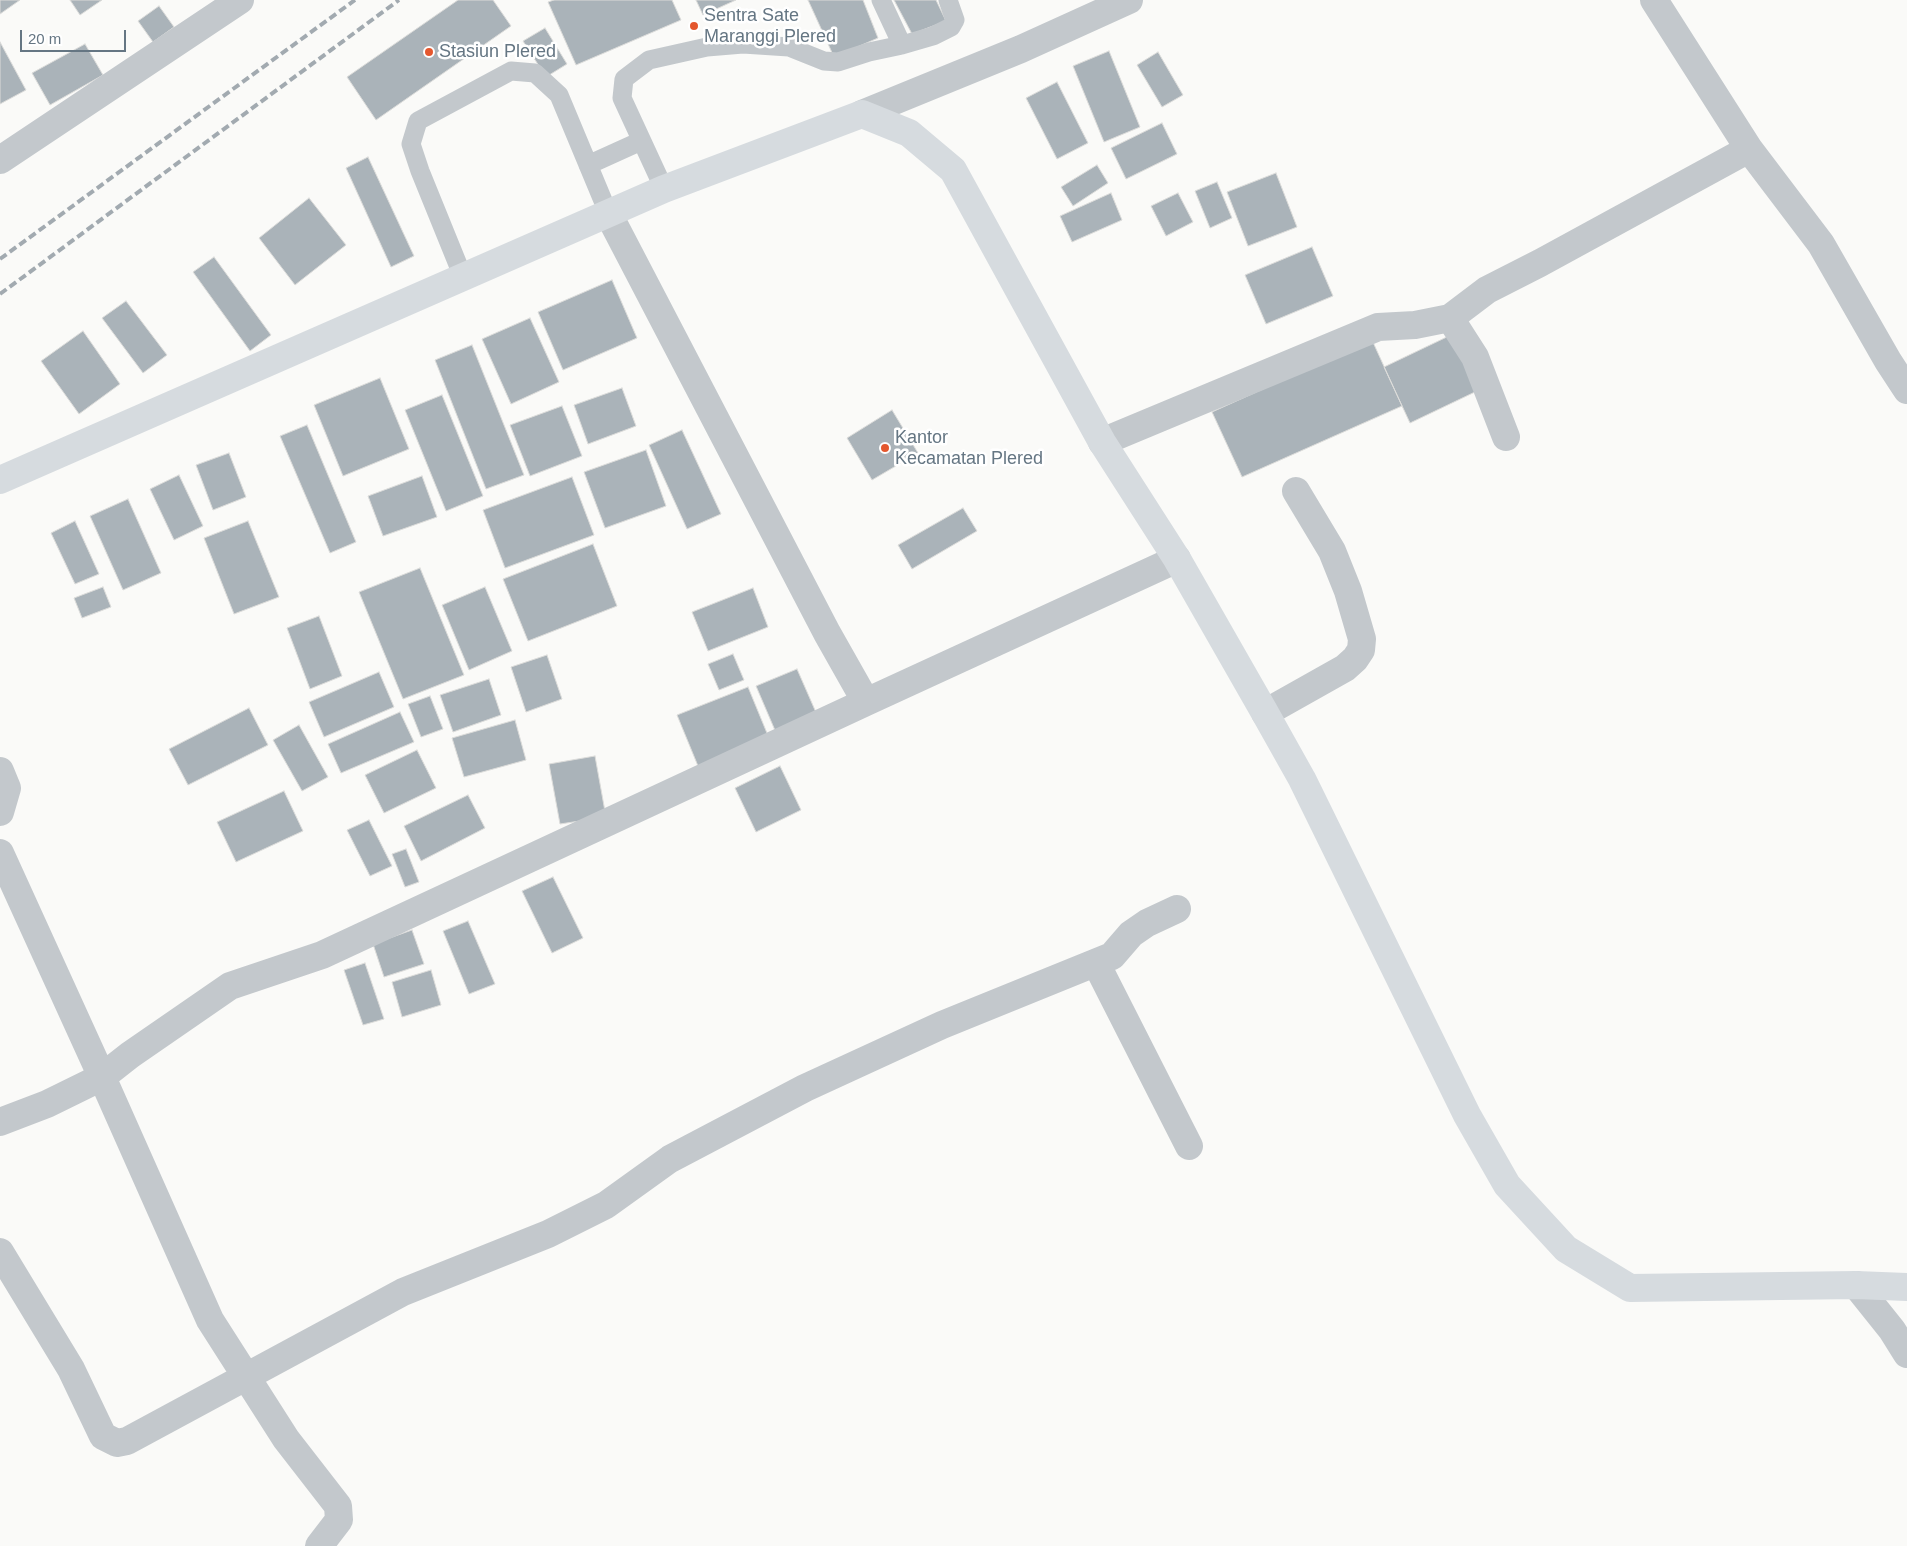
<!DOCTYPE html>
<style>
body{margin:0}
#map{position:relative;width:1907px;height:1546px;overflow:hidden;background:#fafaf8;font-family:Helvetica,sans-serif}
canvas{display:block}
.scale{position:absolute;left:20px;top:30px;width:106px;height:22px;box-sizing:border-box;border:2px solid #657683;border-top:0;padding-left:6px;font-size:15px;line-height:18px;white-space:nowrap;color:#657683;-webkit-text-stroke:4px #fff;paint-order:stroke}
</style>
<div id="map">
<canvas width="1907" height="1546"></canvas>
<div class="scale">20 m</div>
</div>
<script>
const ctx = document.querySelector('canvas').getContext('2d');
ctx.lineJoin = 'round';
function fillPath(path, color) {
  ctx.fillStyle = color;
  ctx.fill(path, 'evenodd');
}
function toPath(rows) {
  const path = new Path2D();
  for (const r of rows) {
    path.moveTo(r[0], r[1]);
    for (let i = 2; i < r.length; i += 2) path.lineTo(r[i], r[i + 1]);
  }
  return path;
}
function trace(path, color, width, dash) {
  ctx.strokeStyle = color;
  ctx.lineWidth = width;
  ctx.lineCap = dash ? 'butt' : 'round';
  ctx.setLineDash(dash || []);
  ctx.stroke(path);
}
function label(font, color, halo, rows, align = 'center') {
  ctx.font = font + ' Helvetica,sans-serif';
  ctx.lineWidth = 5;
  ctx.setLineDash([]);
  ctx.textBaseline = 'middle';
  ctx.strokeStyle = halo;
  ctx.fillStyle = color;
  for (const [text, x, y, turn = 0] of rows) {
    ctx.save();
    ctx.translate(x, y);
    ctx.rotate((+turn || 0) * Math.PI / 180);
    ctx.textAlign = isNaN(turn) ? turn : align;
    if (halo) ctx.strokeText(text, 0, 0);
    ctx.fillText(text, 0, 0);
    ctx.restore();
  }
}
const building = toPath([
 [0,0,20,0,0,14,0,0],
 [70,0,102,0,80,15,70,0],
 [458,0,493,0,511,26,376,120,347,77,458,0],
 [554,0,672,0,681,20,576,65,548,2,554,0],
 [696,0,736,0,703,15,696,0],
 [808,0,863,0,878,38,834,57,808,0],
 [894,0,936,0,946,21,912,34,894,0],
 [159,6,174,27,153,42,138,21,159,6],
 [545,28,567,64,546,77,523,41,545,28],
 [0,42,26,90,0,104,0,42],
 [85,44,103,75,50,105,32,73,85,44],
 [1109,51,1140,127,1104,142,1073,66,1109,51],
 [1158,52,1183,95,1162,107,1137,65,1158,52],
 [1057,82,1088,143,1057,159,1026,98,1057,82],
 [1162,123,1177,154,1126,179,1111,148,1162,123],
 [368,157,414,256,391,267,346,168,368,157],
 [1097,165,1108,183,1073,206,1061,187,1097,165],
 [1276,173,1297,227,1248,246,1227,192,1276,173],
 [1217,182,1232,218,1210,228,1195,191,1217,182],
 [1111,193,1122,220,1072,242,1060,216,1111,193],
 [1178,193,1193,222,1166,236,1151,206,1178,193],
 [309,198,346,245,295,285,259,238,309,198],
 [1312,247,1333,296,1266,324,1245,275,1312,247],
 [214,257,271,335,250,351,193,272,214,257],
 [612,280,637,338,563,370,538,312,612,280],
 [126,301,167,355,143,373,102,318,126,301],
 [530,318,559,382,511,404,482,339,530,318],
 [83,331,120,384,79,414,41,361,83,331],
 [1451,335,1477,391,1410,423,1384,367,1451,335],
 [1372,340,1402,406,1242,477,1212,412,1372,340],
 [472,345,524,475,486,489,435,360,472,345],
 [380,378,409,449,343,476,314,405,380,378],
 [622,388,636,426,588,444,574,405,622,388],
 [442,395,483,496,446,511,405,410,442,395],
 [562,406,582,456,530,476,510,425,562,406],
 [892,410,918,453,872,480,847,438,892,410],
 [307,425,356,542,330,553,280,436,307,425],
 [682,430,721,514,687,529,649,445,682,430],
 [646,450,666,506,605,528,584,472,646,450],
 [229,453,246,497,213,510,196,465,229,453],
 [179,475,203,526,174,540,150,489,179,475],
 [422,476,437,517,383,536,368,496,422,476],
 [572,477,594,535,505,568,483,510,572,477],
 [128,499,161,573,123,590,90,516,128,499],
 [963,508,977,531,912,569,898,545,963,508],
 [75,521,99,574,75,584,51,533,75,521],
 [248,521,279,597,234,614,204,538,248,521],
 [593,544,617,606,528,641,503,579,593,544],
 [420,568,464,675,403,699,359,592,420,568],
 [103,587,111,607,82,618,74,598,103,587],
 [485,587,512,651,469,670,442,605,485,587],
 [753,588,768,627,708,651,692,612,753,588],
 [319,616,342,676,310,689,287,628,319,616],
 [733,654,744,680,719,690,708,664,733,654],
 [547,655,562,699,526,712,511,667,547,655],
 [797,669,818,717,777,735,756,686,797,669],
 [379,672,394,707,324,737,309,702,379,672],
 [489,679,501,715,453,732,440,695,489,679],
 [748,687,769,738,698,766,677,715,748,687],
 [430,696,443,729,421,737,408,704,430,696],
 [249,708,268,745,188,785,169,749,249,708],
 [400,712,414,742,341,773,328,744,400,712],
 [515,720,526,760,464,777,452,738,515,720],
 [299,725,328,777,302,791,273,740,299,725],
 [417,750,436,788,384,813,365,775,417,750],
 [595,756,606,817,560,824,549,764,595,756],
 [780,766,801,810,756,832,735,788,780,766],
 [284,791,303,831,236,862,217,822,284,791],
 [468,795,485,828,421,861,404,826,468,795],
 [369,820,392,866,370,876,347,830,369,820],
 [406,849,419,882,405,887,392,854,406,849],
 [553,877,583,938,552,953,522,891,553,877],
 [468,921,495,984,469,994,443,931,468,921],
 [412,930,424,964,384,977,373,944,412,930],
 [365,963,384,1019,363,1025,344,970,365,963],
 [431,970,441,1005,402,1017,392,982,431,970]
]);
const service = toPath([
 [881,0,902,45],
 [588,165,641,141],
 [664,189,622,98,624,79,649,60,707,47,743,44,789,47,824,61,838,62,869,52,902,45,933,36,951,27,955,20,948,0],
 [463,277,420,171,411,144,418,121,511,71,535,73,559,95,609,215]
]);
const minor = toPath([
 [1654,0,1749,149,1821,244,1888,361,1907,390],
 [0,160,240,0],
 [609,215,827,633,866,702,1177,559],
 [1450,318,1487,290,1540,263,1749,149],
 [1102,442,1378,327,1415,325,1450,318,1475,357,1506,437],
 [1265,713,1345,668,1355,659,1361,650,1362,639,1348,591,1332,551,1296,491],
 [0,771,7,788,0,812],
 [0,853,102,1077,210,1320,286,1439,338,1506,339,1520,319,1546],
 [1096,963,1189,1146],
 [0,1122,47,1104,102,1077,130,1055,230,986,322,955,866,702],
 [0,1252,71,1369,103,1436,117,1443,127,1441,403,1292,548,1234,606,1205,670,1159,805,1088,942,1025,1112,956,1131,934,1147,923,1177,909],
 [1856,1285,1892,1330,1907,1354]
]);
const tertiary = toPath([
 [862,114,1021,49,1129,0]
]);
const primary = toPath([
 [0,480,664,189,862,114,909,133,953,170,1102,442,1177,559,1265,713,1302,779,1467,1115,1507,1185,1566,1249,1630,1288,1856,1285,1907,1287]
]);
const rail = toPath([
 [0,259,355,0],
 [0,294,399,0]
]);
const markers = [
 [694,26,5,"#e4572e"],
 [429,52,5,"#e4572e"],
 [885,448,5,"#e4572e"]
];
const poiNames = [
 ["Sentra Sate",704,16],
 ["Maranggi Plered",704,37],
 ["Stasiun Plered",439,52],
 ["Kantor",895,438],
 ["Kecamatan Plered",895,459]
];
fillPath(building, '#aab3b9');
trace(building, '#dcdcda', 1);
trace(service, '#c3c8cc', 19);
trace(minor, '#c3c8cc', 28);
trace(tertiary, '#c3c8cc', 28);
trace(primary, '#d6dbdf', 28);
trace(rail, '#a2aab0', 4, [8, 4]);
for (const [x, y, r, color] of markers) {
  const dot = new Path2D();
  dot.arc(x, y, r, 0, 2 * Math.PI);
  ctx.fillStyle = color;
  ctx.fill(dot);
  trace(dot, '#fff', 2);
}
label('18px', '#657683', '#fff', poiNames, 'left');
</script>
